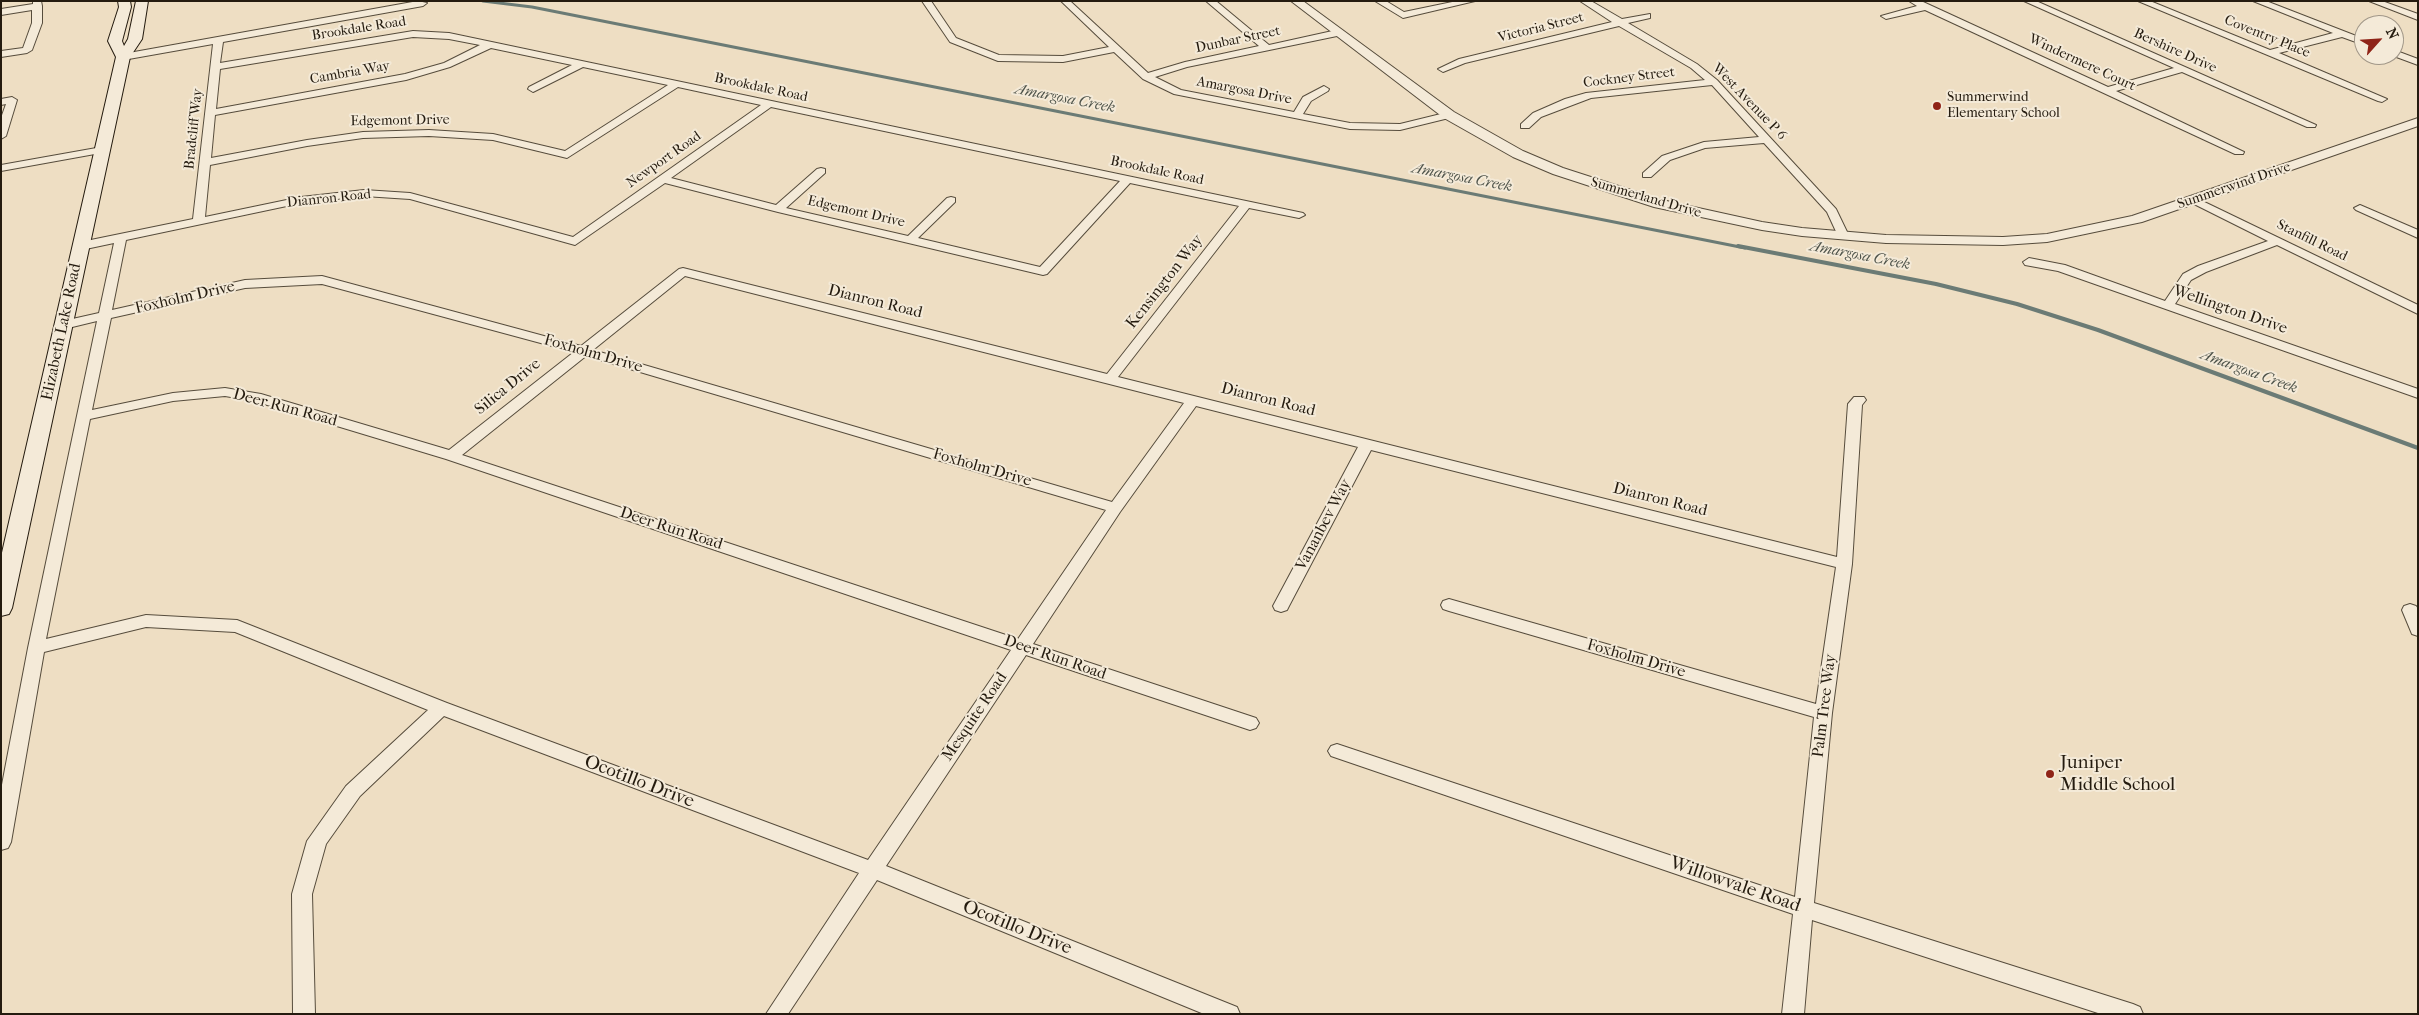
<!DOCTYPE html>
<style>
body{margin:0}
#map{position:relative;width:2419px;height:1015px;overflow:hidden;background:#eedec3;font-family:"IM FELL French Canon",serif}
canvas{display:block}
.frame{position:absolute;inset:0;border:2px solid #241b0f;pointer-events:none}
.north{position:absolute;left:2354px;top:15px;width:50px;height:50px;box-sizing:border-box;background:#f4ead8;border:1px solid #a19788;border-radius:50%;rotate:64deg;font-size:14px;font-weight:700;line-height:20px;text-align:center;color:#241b0f}
.north::after{content:'';display:block;margin:auto;width:18px;height:22px;background:#8f2418;clip-path:polygon(50% 0,100% 100%,50% 72%,0 100%)}
</style>
<div id="map">
<canvas width="2419" height="1015"></canvas>
<div class="frame"></div>
<div class="north">N</div>
</div>
<script>
const ctx = document.querySelector('canvas').getContext('2d');
ctx.lineJoin = 'round';
function toPath(rows) {
  const path = new Path2D();
  for (const r of rows) {
    path.moveTo(r[0], r[1]);
    for (let i = 2; i < r.length; i += 2) path.lineTo(r[i], r[i + 1]);
  }
  return path;
}
function trace(path, color, width, dash) {
  ctx.strokeStyle = color;
  ctx.lineWidth = width;
  ctx.lineCap = dash ? 'butt' : 'round';
  ctx.setLineDash(dash || []);
  ctx.stroke(path);
}
function fillPath(path, color) {
  ctx.fillStyle = color;
  ctx.fill(path, 'evenodd');
}
function label(font, color, halo, rows, align = 'center') {
  ctx.font = font + ' "IM FELL French Canon",serif';
  ctx.lineWidth = 4;
  ctx.setLineDash([]);
  ctx.textBaseline = 'middle';
  ctx.strokeStyle = halo;
  ctx.fillStyle = color;
  for (const [text, x, y, turn = 0] of rows) {
    ctx.save();
    ctx.translate(x, y);
    ctx.rotate((+turn || 0) * Math.PI / 180);
    ctx.textAlign = isNaN(turn) ? turn : align;
    if (halo) ctx.strokeText(text, 0, 0);
    ctx.fillText(text, 0, 0);
    ctx.restore();
  }
}
const streamFar1 = toPath([
 [483,1,532,7,1745,248]
]);
const stream = toPath([
 [1738,246,1936,284,2017,304,2098,330,2418,448]
]);
const minor = toPath([
 [33,1,41,1,42,6,42,23,32,50,27,53,1,57,1,51,23,48,32,23,32,10,1,15,1,9,33,4,33,1],
 [418,1,427,3,423,6,223,42,220,63,413,31,449,33,1303,213,1305,215,1299,218,1249,208,1118,377,1837,557,1848,404,1854,397,1864,397,1866,400,1862,405,1852,564,1832,713,1814,903,2133,1004,2140,1007,2143,1014,2101,1014,1812,920,1804,1014,1782,1014,1793,914,1331,756,1328,751,1331,746,1337,744,1795,897,1814,717,1449,611,1443,609,1441,605,1443,601,1449,599,1816,704,1836,567,1371,450,1289,606,1287,610,1281,612,1275,610,1273,606,1358,447,1196,406,1120,512,1033,644,1256,718,1259,723,1256,728,1250,730,1026,655,886,866,1237,1007,1240,1014,1204,1014,877,880,788,1014,766,1014,859,873,444,716,360,796,326,844,312,894,315,1014,293,1014,292,894,307,841,346,786,428,710,235,632,146,627,44,652,11,842,8,848,1,850,1,790,28,648,97,321,64,329,58,325,59,322,99,313,114,243,81,250,75,246,81,242,193,219,213,44,123,60,118,57,123,54,418,1],
 [413,37,449,39,480,45,444,63,405,74,216,109,220,69,413,37],
 [491,48,572,65,529,87,528,89,533,92,583,67,668,85,565,151,493,134,429,130,363,132,307,140,211,158,215,115,406,80,450,67,491,48],
 [678,87,761,105,573,237,410,193,364,190,301,197,205,217,210,165,307,146,363,138,429,136,493,140,567,158,678,87],
 [771,107,1120,181,1040,267,918,238,955,202,955,198,951,197,947,198,908,236,786,208,825,173,825,169,821,168,817,169,776,205,671,178,771,107],
 [665,183,778,212,1043,275,1047,274,1130,183,1239,206,1107,374,683,268,679,269,581,346,322,276,245,280,112,310,126,240,301,203,364,196,410,199,575,245,665,183],
 [685,276,1184,403,1112,502,593,350,685,276],
 [322,284,574,352,449,450,261,394,225,388,173,393,92,410,111,318,245,288,322,284],
 [586,356,1106,510,1018,639,462,455,586,356],
 [225,396,254,401,446,459,1011,650,868,860,447,703,237,620,146,615,46,639,90,419,173,401,225,396],
 [922,1,931,1,956,38,999,55,1063,56,1109,47,1061,1,1070,1,1148,73,1185,62,1259,46,1206,1,1216,1,1269,45,1337,30,1342,33,1337,36,1187,67,1155,77,1181,90,1294,112,1303,97,1324,86,1329,89,1328,91,1311,101,1303,114,1350,123,1400,124,1449,112,1454,115,1453,117,1400,130,1350,129,1174,94,1143,79,1114,52,1063,62,998,61,950,42,922,1],
 [1375,1,1386,1,1404,12,1457,1,1475,1,1403,18,1375,1],
 [1580,1,1591,1,1622,19,1650,14,1650,18,1628,23,1697,64,1717,80,1836,209,1849,236,1847,238,1839,238,1827,212,1764,143,1705,148,1670,160,1651,177,1643,177,1643,173,1662,156,1704,142,1759,137,1712,85,1591,98,1541,117,1529,128,1521,128,1521,124,1533,113,1565,99,1586,93,1705,80,1691,68,1619,26,1465,63,1443,72,1438,69,1459,59,1612,22,1580,1],
 [1909,1,1921,1,2108,87,2174,68,2024,1,2036,1,2316,125,2315,127,2307,127,2182,72,2116,91,2244,152,2243,154,2235,154,1925,10,1886,19,1881,16,1917,6,1909,1],
 [2138,1,2150,1,2270,50,2333,33,2253,1,2266,1,2364,39,2364,45,2342,37,2279,53,2387,99,2382,102,2378,101,2138,1],
 [2369,1,2382,1,2418,14,2418,20,2369,1],
 [2394,50,2418,59,2418,65,2391,55,2394,55,2394,50],
 [12,97,17,100,6,136,1,139,1,118,6,104,1,105,1,99,12,97],
 [102,147,107,150,106,152,1,171,1,165,102,147],
 [2194,197,2418,305,2418,314,2277,245,2206,272,2191,280,2175,304,2418,389,2418,398,2058,271,2025,265,2023,262,2029,258,2065,265,2165,301,2183,274,2198,266,2268,241,2190,202,2190,198,2194,197],
 [2360,205,2418,230,2418,238,2356,210,2354,208,2360,205],
 [2410,604,2416,606,2418,609,2418,636,2412,634,2402,610,2404,606,2410,604]
]);
const tertiary = toPath([
 [1291,1,1303,1,1454,112,1523,151,1563,168,1662,200,1762,222,1802,228,1886,235,2003,237,2047,234,2132,216,2418,118,2418,126,2142,222,2047,242,2003,245,1886,243,1802,236,1762,230,1654,207,1553,174,1513,157,1444,118,1291,1]
]);
const secondary = toPath([
 [118,1,130,1,131,7,122,41,124,46,128,39,136,1,148,1,142,39,130,57,12,608,9,614,1,616,1,557,116,57,108,41,119,7,118,1]
]);
const markers = [
 [1937,106,5,"#8f2418"],
 [2050,774,5,"#8f2418"]
];
const farStreetnames = [
 ["Victoria Street",1541,28,-14],
 ["Brookdale Road",359,29,-9],
 ["Coventry Place",2267,37,22],
 ["Dunbar Street",1238,40,-12],
 ["Bershire Drive",2175,51,24],
 ["Windermere Court",2082,63,25],
 ["Cambria Way",350,73,-10],
 ["Cockney Street",1629,78,-7],
 ["Brookdale Road",761,88,12],
 ["Amargosa Drive",1244,91,11],
 ["West Avenue P 6",1749,102,46],
 ["Edgemont Drive",400,121,-1],
 ["Bradcliff Way",194,129,-84],
 ["Newport Road",664,160,-35],
 ["Brookdale Road",1157,171,12],
 ["Summerwind Drive",2234,186,-19],
 ["Summerland Drive",1646,198,16],
 ["Dianron Road",329,199,-6],
 ["Edgemont Drive",856,212,13],
 ["Stanfill Road",2312,241,26]
];
const farPoinames = [
 ["Summerwind",1947,98],
 ["Elementary School",1947,114]
];
const farWaternames = [
 ["Amargosa Creek",1065,99,11],
 ["Amargosa Creek",1462,178,11],
 ["Amargosa Creek",1860,256,11],
 ["Amargosa Creek",2249,372,20]
];
const streetNames = [
 ["Kensington Way",1165,282,-52],
 ["Foxholm Drive",185,298,-13],
 ["Dianron Road",875,302,14],
 ["Wellington Drive",2230,310,19],
 ["Elizabeth Lake Road",62,332,-78],
 ["Foxholm Drive",593,354,16],
 ["Silica Drive",508,387,-39],
 ["Dianron Road",1268,400,14],
 ["Deer Run Road",285,408,15],
 ["Foxholm Drive",982,468,16],
 ["Dianron Road",1660,500,14],
 ["Vananbev Way",1324,525,-62],
 ["Deer Run Road",671,529,18],
 ["Deer Run Road",1055,658,19],
 ["Foxholm Drive",1636,659,16],
 ["Palm Tree Way",1825,706,-83],
 ["Mesquite Road",975,717,-56]
];
const nearPoinames = [
 ["Juniper",2060,763],
 ["Middle School",2060,785]
];
const nearStreetnames = [
 ["Ocotillo Drive",639,782,21],
 ["Willowvale Road",1735,885,19],
 ["Ocotillo Drive",1017,928,22]
];
trace(streamFar1, '#6b7b75', 3);
trace(stream, '#6b7b75', 4);
trace(minor, '#564c3c', 2);
trace(tertiary, '#564c3c', 2);
trace(secondary, '#241b0f', 2);
fillPath(minor, '#f4ead8');
fillPath(tertiary, '#f4ead8');
fillPath(secondary, '#f4ead8');
for (const [x, y, r, color] of markers) {
  const dot = new Path2D();
  dot.arc(x, y, r, 0, 2 * Math.PI);
  ctx.fillStyle = color;
  ctx.fill(dot);
  trace(dot, '#f4ead8', 2);
}
label('14px', '#241b0f', '#f4ead8', farStreetnames);
label('14px', '#241b0f', '#f4ead8', farPoinames, 'left');
label('italic 15px', '#4e534a', '#f4ead8', farWaternames);
label('16px', '#241b0f', '#f4ead8', streetNames);
label('19px', '#241b0f', '#f4ead8', nearPoinames, 'left');
label('19px', '#241b0f', '#f4ead8', nearStreetnames);
</script>
